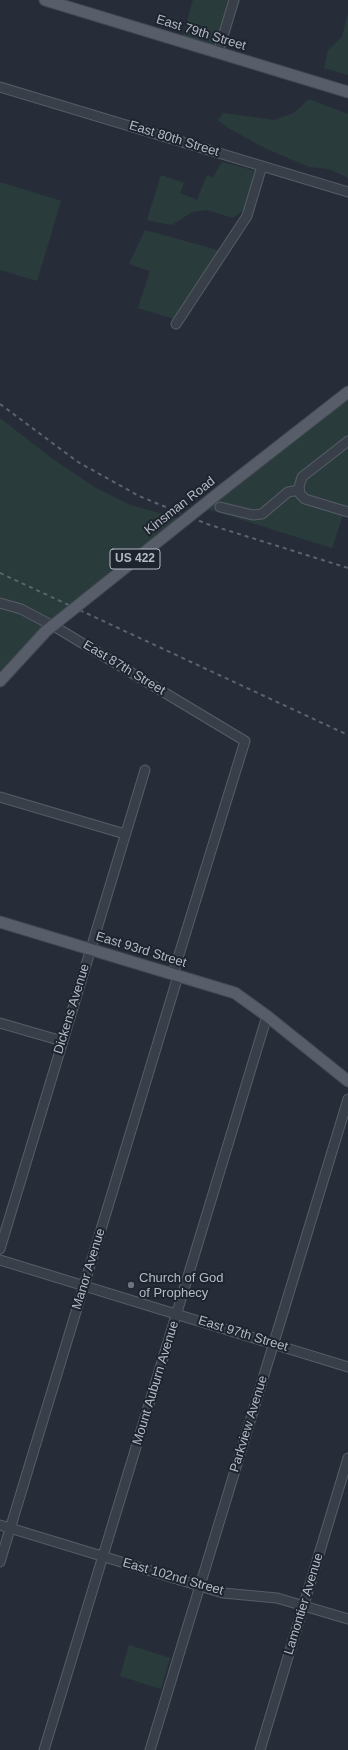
<!DOCTYPE html>
<style>
body{margin:0}
canvas{display:block;background:#262d39}
</style>
<canvas width="348" height="1750"></canvas>
<script>
const ctx = document.querySelector('canvas').getContext('2d');
ctx.lineJoin = 'round';
function fillPath(path, color) {
  ctx.fillStyle = color;
  ctx.fill(path, 'evenodd');
}
function toPath(rows) {
  const path = new Path2D();
  for (const r of rows) {
    path.moveTo(r[0], r[1]);
    for (let i = 2; i < r.length; i += 2) path.lineTo(r[i], r[i + 1]);
  }
  return path;
}
function trace(path, color, width, dash) {
  ctx.strokeStyle = color;
  ctx.lineWidth = width;
  ctx.lineCap = dash ? 'butt' : 'round';
  ctx.setLineDash(dash || []);
  ctx.stroke(path);
}
function label(font, color, halo, rows, align = 'center') {
  ctx.font = font + ' Arial,sans-serif';
  ctx.lineWidth = 4;
  ctx.setLineDash([]);
  ctx.textBaseline = 'middle';
  ctx.strokeStyle = halo;
  ctx.fillStyle = color;
  for (const [text, x, y, turn = 0] of rows) {
    ctx.save();
    ctx.translate(x, y);
    ctx.rotate((+turn || 0) * Math.PI / 180);
    ctx.textAlign = isNaN(turn) ? turn : align;
    if (halo) ctx.strokeText(text, 0, 0);
    ctx.fillText(text, 0, 0);
    ctx.restore();
  }
}
const green = toPath([
 [193,0,234,0,218,53,181,42],
 [348,13,348,75,324,68,328,50,342,37],
 [309,99,348,114,348,178,329,169,309,167,265,148,228,128,218,120,223,113,274,120,294,113],
 [222,162,260,172,251,205,233,218,207,210,192,212,172,225,147,220,161,175,184,183,180,193,197,200,207,175,213,177],
 [0,182,61,201,37,281,0,270],
 [145,230,221,251,174,319,138,308,150,271,129,264],
 [348,392,348,516,343,515,332,548,201,507],
 [0,418,54,460,96,488,130,505,185,520,93,592,0,681],
 [129,1645,170,1658,161,1689,120,1676]
]);
const minor = toPath([
 [218,53,234,0],
 [0,87,348,192],
 [176,324,247,216,262,166],
 [348,441,302,477,299,487,300,494,305,499,348,512],
 [220,507,253,515,262,514,288,492,299,490],
 [0,603,21,609,57,628,245,741,173,974],
 [0,797,125,834],
 [0,1023,62,1041],
 [0,1249,145,770],
 [0,1260,348,1367],
 [0,1525,223,1593,277,1598,348,1619],
 [0,1562,178,976],
 [44,1750,267,1016],
 [150,1750,348,1099],
 [260,1750,348,1458]
]);
const major = toPath([
 [45,0,348,92],
 [225,488,348,392],
 [0,681,46,631],
 [0,922,235,993,267,1016,348,1081]
]);
const rail = toPath([
 [0,404,78,462,139,496,207,524,348,568],
 [0,573,348,735]
]);
const majorBridge = toPath([
 [46,631,225,488]
]);
const markers = [
 [131,1285,4,"#6b7280"]
];
const shields = [
 [135,559,50]
];
const shieldNames = [
 ["US 422",135,559]
];
const streetNames = [
 ["East 79th Street",201,33,17],
 ["East 80th Street",174,139,17],
 ["Kinsman Road",180,506,-38],
 ["East 87th Street",124,668,31],
 ["East 93rd Street",141,950,17],
 ["Dickens Avenue",72,1009,-73],
 ["Manor Avenue",89,1269,-73],
 ["East 97th Street",243,1334,17],
 ["Mount Auburn Avenue",156,1383,-73],
 ["Parkview Avenue",249,1424,-73],
 ["East 102nd Street",173,1577,16],
 ["Lamontier Avenue",304,1604,-73]
];
const poiNames = [
 ["Church of God",139,1278],
 ["of Prophecy",139,1293]
];
fillPath(green, '#2a3b3c');
trace(minor, '#575d67', 11);
trace(major, '#424852', 13);
trace(minor, '#393f49', 9);
trace(major, '#575e69', 11);
trace(rail, '#5c6370', 2, [4, 4]);
trace(majorBridge, '#424852', 13, []);
trace(majorBridge, '#575e69', 11);
for (const [x, y, r, color] of markers) {
  const dot = new Path2D();
  dot.arc(x, y, r, 0, 2 * Math.PI);
  ctx.fillStyle = color;
  ctx.fill(dot);
  trace(dot, '#1e242e', 1.5);
}
for (const [x, y, w] of shields) {
  const box = new Path2D();
  box.roundRect(x - w / 2, y - 10, w, 20, 3);
  ctx.fillStyle = '#1e242e';
  ctx.fill(box);
  trace(box, '#b4bac5', 1);
}
label('bold 12px', '#b4bac5', null, shieldNames);
label('13px', '#b4bac5', '#1e242e', streetNames);
label('13px', '#b4bac5', '#1e242e', poiNames, 'left');
</script>
